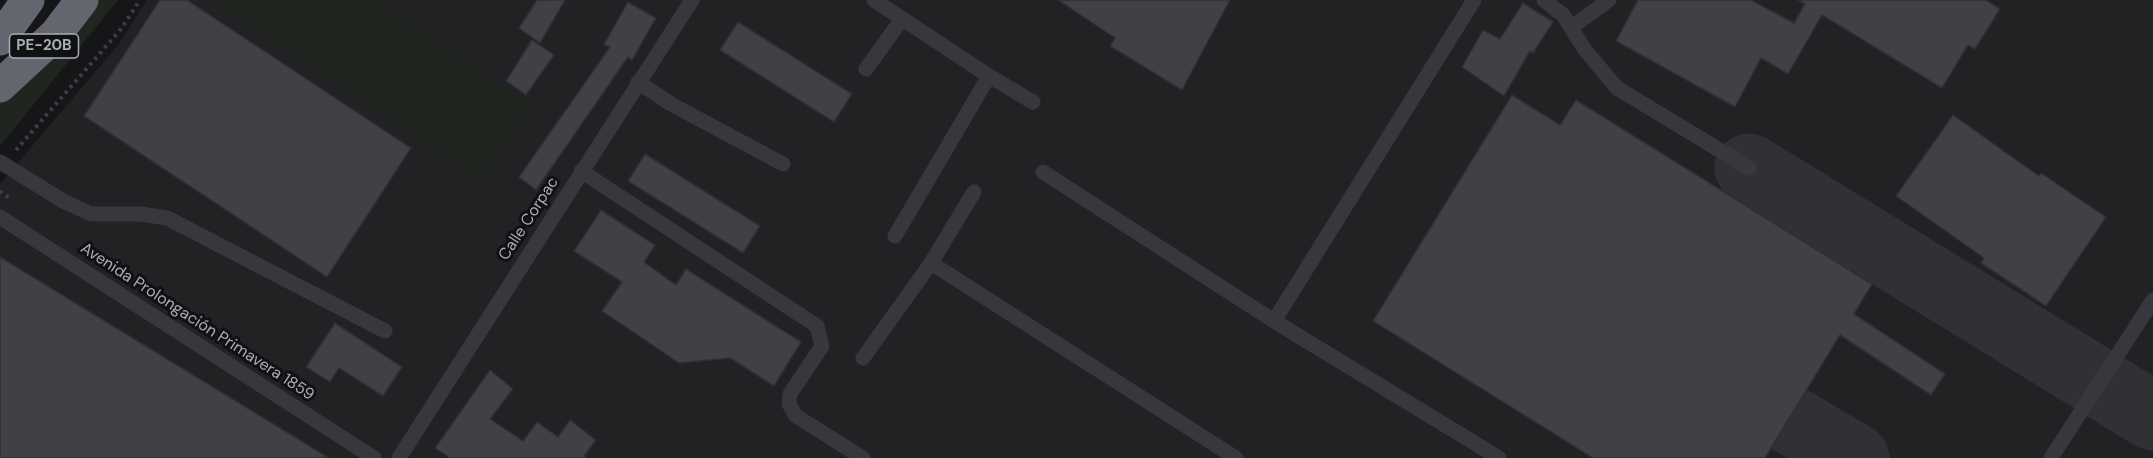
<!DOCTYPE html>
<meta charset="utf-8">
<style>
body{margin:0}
canvas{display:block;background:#161618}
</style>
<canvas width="2153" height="458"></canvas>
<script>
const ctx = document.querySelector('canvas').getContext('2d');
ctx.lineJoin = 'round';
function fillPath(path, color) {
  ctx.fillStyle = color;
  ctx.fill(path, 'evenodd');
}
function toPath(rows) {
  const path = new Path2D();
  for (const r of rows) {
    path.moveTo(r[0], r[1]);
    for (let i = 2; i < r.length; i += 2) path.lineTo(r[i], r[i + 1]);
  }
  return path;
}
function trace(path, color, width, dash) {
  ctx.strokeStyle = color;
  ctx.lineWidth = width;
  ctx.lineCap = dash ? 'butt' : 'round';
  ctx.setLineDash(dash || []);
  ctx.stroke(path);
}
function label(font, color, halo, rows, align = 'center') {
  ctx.font = font + ' "DM Sans",sans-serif';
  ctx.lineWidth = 6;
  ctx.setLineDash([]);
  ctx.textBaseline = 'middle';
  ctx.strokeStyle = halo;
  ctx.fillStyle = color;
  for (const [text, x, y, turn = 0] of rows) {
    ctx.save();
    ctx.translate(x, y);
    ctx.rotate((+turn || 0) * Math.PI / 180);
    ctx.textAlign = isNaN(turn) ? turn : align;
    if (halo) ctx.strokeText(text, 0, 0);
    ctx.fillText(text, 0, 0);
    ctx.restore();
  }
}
const built = toPath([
 [147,0,2153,0,2153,458,0,458,0,184,118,45]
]);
const green = toPath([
 [66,0,118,0,0,146,0,92],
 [222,0,374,0,530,106,480,180,220,3]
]);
const taxiway = toPath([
 [1749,168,2153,416],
 [1789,419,1855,458]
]);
const building = toPath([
 [160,0,187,0,411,148,327,277,84,116,160,0],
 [537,0,565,0,540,43,519,28,537,0],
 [1058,0,1230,0,1182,90,1110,46,1115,38,1058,0],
 [1638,0,1751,0,1794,23,1805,4,1798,0,1986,0,2000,9,1975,49,1968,45,1942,88,1822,15,1788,74,1761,58,1735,107,1616,41,1638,0],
 [628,2,656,18,632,60,628,57,536,190,519,177,610,47,604,44,628,2],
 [1523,3,1553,22,1533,53,1530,51,1504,96,1462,67,1483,30,1500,39,1523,3],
 [738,22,852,94,834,122,720,50,738,22],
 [532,40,554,55,526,95,506,81,532,40],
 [1512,95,1560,125,1576,100,1872,284,1854,314,1945,374,1931,395,1840,335,1765,458,1593,458,1373,321,1512,95],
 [1953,115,2039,176,2041,173,2106,217,2046,306,1981,263,1984,258,1896,196,1953,115],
 [645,154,760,226,743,253,628,181,645,154],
 [601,210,655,245,644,262,676,285,686,269,801,342,774,386,730,358,679,363,602,311,622,282,574,251,601,210],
 [0,257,329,458,0,458,0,257],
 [335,323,402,367,383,396,339,368,330,382,306,367,335,323],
 [490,370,513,389,490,419,523,441,537,422,558,437,570,420,596,440,584,456,586,458,450,458,435,448,490,370]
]);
const path = toPath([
 [16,150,121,29,140,0],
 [0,191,9,198]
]);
const lane = toPath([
 [874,0,989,76,895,236],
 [1544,0,1563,15,1585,50,1617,88,1749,168],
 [1572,27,1609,0],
 [866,69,902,19],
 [989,76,1033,102],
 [638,82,671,104,783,164],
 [0,162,63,201,91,214,141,214,167,218,385,331],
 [581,171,817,326,822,346,790,394,789,404,796,416,863,458],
 [1043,172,1274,321,1499,458],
 [0,217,374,458],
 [931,263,974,192],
 [1274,321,1474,0],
 [863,358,931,263,1236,458],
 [399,458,692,0],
 [2051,458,2153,300]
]);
const highway = toPath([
 [0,39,28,0],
 [0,86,56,34,82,0]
]);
const shields = [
 [44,46,69]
];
const shieldNames = [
 ["PE-20B",44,46]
];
const streetNames = [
 ["Calle Corpac",529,219,-57],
 ["Avenida Prolongación Primavera 1859",197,322,33]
];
fillPath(built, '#222225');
fillPath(green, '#1e261f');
trace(taxiway, '#303135', 69);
fillPath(building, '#404145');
trace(building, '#303034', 1.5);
trace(path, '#3d3f44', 4, [3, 4.5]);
trace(lane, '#37383d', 15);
trace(highway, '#63666e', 33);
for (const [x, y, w] of shields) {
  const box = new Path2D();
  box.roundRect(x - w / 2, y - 12, w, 24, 4.5);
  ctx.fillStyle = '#111113';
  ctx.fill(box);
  trace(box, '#a8adb8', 1.5);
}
label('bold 15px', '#a8adb8', null, shieldNames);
label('16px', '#a8adb8', '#111113', streetNames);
</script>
